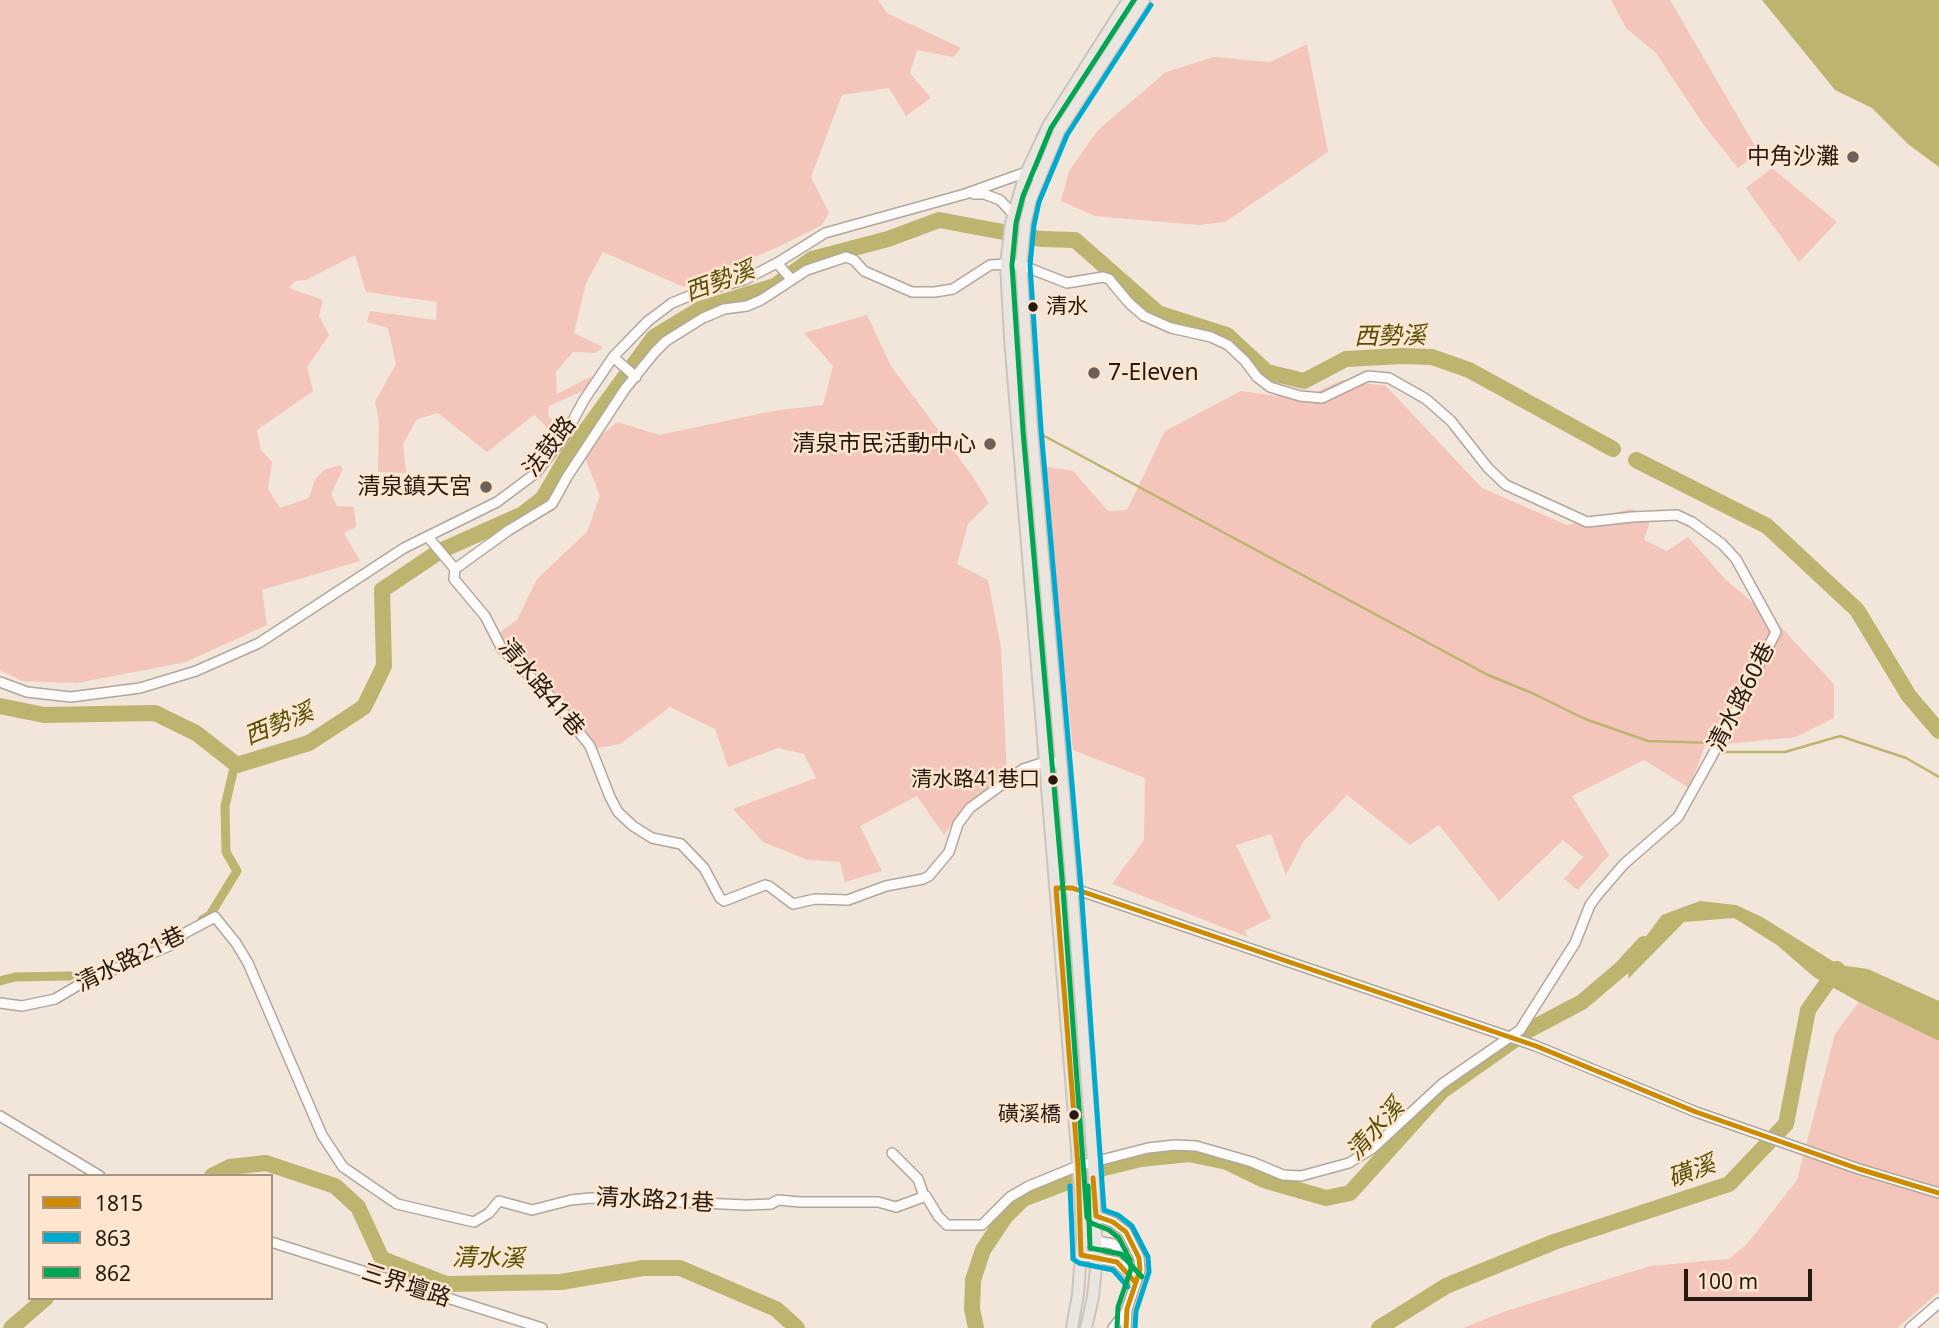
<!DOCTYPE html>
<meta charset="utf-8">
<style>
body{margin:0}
#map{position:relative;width:1939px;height:1328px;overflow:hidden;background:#f2e6da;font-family:"Noto Sans",sans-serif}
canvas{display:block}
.legend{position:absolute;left:28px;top:1174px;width:245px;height:126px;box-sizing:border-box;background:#fde5cf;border:2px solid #a79483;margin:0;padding:9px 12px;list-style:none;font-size:21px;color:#251a10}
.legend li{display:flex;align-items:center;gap:14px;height:35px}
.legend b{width:35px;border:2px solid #a79483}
.scale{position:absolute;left:1684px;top:1269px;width:128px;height:32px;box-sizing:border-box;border:4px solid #251a10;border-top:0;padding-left:9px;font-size:21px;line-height:24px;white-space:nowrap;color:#251a10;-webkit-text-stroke:5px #fde5cf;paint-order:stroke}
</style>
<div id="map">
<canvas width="1939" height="1328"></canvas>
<ul class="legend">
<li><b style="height:9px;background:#cd8a03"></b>1815</li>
<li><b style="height:9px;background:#00a9ce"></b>863</li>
<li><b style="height:9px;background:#00a651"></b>862</li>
</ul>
<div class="scale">100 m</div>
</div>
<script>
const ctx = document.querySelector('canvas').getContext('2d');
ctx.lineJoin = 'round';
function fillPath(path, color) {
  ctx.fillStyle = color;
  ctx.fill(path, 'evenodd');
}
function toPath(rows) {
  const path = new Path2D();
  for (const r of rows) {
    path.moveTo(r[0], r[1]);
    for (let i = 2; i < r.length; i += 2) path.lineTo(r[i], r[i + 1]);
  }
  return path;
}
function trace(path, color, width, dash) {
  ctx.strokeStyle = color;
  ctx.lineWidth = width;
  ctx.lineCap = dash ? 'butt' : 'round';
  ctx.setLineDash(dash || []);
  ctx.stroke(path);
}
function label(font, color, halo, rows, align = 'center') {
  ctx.font = font + ' "Noto Sans","Noto Sans TC",sans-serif';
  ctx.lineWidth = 5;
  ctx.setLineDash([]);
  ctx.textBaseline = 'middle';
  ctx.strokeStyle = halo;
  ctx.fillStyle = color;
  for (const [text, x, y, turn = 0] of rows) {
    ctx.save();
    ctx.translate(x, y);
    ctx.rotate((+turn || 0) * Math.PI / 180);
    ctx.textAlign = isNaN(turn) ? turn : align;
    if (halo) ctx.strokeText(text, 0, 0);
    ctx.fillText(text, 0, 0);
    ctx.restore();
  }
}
const green = toPath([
 [0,0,878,0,887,13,961,48,953,57,917,50,910,73,931,98,906,116,889,88,842,95,811,177,829,213,822,225,778,247,684,287,603,252,586,283,574,333,603,347,595,353,573,352,556,372,557,394,592,376,587,389,549,406,548,416,560,428,551,431,534,415,487,452,438,413,417,419,403,444,406,473,378,472,379,421,375,402,396,364,388,328,367,322,370,311,436,320,437,302,366,292,355,255,306,280,295,281,289,288,323,300,319,316,329,335,307,367,313,391,257,430,261,450,272,462,268,489,280,508,309,498,315,479,324,470,340,465,343,469,331,494,337,506,354,507,356,527,344,533,360,561,262,590,267,625,186,662,77,683,22,681,0,670],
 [1611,0,1670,0,1759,153,1738,168,1703,124,1656,53,1626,28],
 [1307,44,1328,152,1225,222,1199,225,1095,216,1061,201,1069,171,1098,130,1166,72,1214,57,1270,62],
 [1772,168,1837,222,1799,262,1746,188],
 [867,315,891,366,973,477,989,503,968,524,957,564,988,580,1001,648,1007,775,968,804,944,835,917,796,860,826,882,871,845,882,840,862,808,860,763,842,733,809,816,778,804,754,778,748,728,767,715,729,670,707,620,744,597,748,537,674,492,638,517,620,537,579,587,532,600,496,582,450,618,422,659,435,773,411,823,405,833,366,804,333],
 [1342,380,1386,386,1482,488,1567,525,1630,509,1652,515,1644,540,1667,551,1688,537,1725,579,1779,625,1834,684,1834,718,1796,737,1705,746,1689,788,1644,760,1572,796,1609,855,1578,890,1564,879,1583,857,1563,840,1499,901,1439,825,1410,845,1347,795,1303,842,1286,875,1271,834,1236,845,1271,918,1244,931,1248,937,1112,884,1144,840,1145,778,1073,750,1043,466,1073,471,1108,511,1127,510,1165,431,1241,391,1301,399],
 [1859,1002,1939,1041,1939,1292,1897,1328,1463,1328,1506,1311,1650,1266,1729,1259,1747,1244,1797,1180,1835,1034]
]);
const water = toPath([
 [1762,0,1939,0,1939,167,1908,144,1872,108,1835,90],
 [1700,901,1736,905,1762,917,1839,965,1868,969,1939,1001,1939,1041,1859,1002,1814,977,1777,945,1734,918,1684,922,1628,979,1630,958,1662,915]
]);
const stream = toPath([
 [1037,432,1488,675,1532,693,1585,719,1648,741,1715,743],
 [1722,752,1785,752,1840,736,1906,758,1939,777]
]);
const canal = toPath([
 [202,920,210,915,237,871,226,852,225,806,233,772,237,765],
 [148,951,166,941],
 [0,981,15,977,70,976]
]);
const river = toPath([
 [1636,460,1767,526,1857,610,1909,696,1939,731],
 [0,706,44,715,155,713,196,733,237,765,309,743,364,707,384,666,382,590,440,551,523,514,543,498,568,455,654,337,700,309,775,286,812,259,888,239,939,220,1041,239,1075,240,1158,313,1227,335,1267,372,1304,381,1346,359,1402,356,1432,357,1469,370,1613,449],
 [212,1176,230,1167,266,1163,335,1186,358,1207,382,1259,446,1284,561,1282,643,1268,680,1268,776,1309,797,1328],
 [11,1328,46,1298],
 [976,1328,972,1309,973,1280,983,1250,1005,1217,1023,1199,1104,1168,1141,1159,1189,1154,1227,1162,1264,1180,1326,1198,1350,1193,1442,1091,1527,1031,1582,1002,1622,968,1644,944],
 [1379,1328,1446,1286,1554,1242,1729,1184,1786,1124,1808,1010,1837,969]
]);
const minor = toPath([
 [974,194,984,194,1000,200,1013,214],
 [777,263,792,280],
 [613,357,636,377],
 [428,537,455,569,454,579,485,616,502,649,551,697,590,746,610,797,618,812,633,826,652,838,681,844,704,868,720,898,724,901,765,885,769,886,793,904,815,899,848,900,886,886,923,879,929,876,949,852,958,824,970,808,1023,769,1045,762,1060,763],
 [0,682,27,692,71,697,140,688,196,671,259,643,404,548,497,502,536,473,565,435,584,400,613,357,648,321,672,303,699,292,744,280,777,263,825,233,965,194,1021,174,1039,175],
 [1056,888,1072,888,1536,1046,1696,1112,1859,1169,1939,1193],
 [0,1003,22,1006,55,999,82,983,169,946,185,933,215,917,236,943,248,963,322,1135,343,1167,397,1204,474,1222,489,1213,499,1201,532,1210,571,1200,590,1198,746,1205,771,1204,778,1200,800,1202,878,1202,896,1207,926,1196,938,1216,947,1225,982,1225,1010,1197,1029,1186,1078,1166,1148,1148,1175,1145,1196,1146,1252,1162,1283,1175,1301,1176,1349,1163,1373,1148,1442,1084,1520,1030,1575,943,1590,905,1599,893,1624,864,1678,817,1712,756,1776,632,1736,559,1722,544,1692,522,1677,515,1632,517,1587,522,1506,485,1488,468,1451,421,1426,399,1389,378,1368,376,1322,398,1300,396,1270,387,1257,377,1245,361,1228,345,1211,337,1171,328,1144,316,1129,303,1109,279,1103,277,1067,283,1021,265,1006,264,990,265,953,289,935,292,912,292,864,271,854,260,846,257,807,270,761,300,747,306,724,309,703,318,666,341,655,352,625,389,567,477,552,504,509,530,455,569],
 [0,1116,100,1176],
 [892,1153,918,1179,924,1196],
 [1096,1216,1113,1222,1126,1232,1139,1258,1140,1270,1127,1309,1126,1328],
 [271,1242,542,1328],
 [1082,1242,1097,1241,1113,1244,1126,1255,1134,1280],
 [1081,1255,1117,1262,1132,1277],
 [1113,1328,1127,1310],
 [1910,1328,1939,1303]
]);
const major = toPath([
 [1072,1328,1078,1294,1082,1242,1080,1188,1010,338,1006,264,1011,223,1025,175,1048,126,1128,0],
 [1086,1328,1093,1297,1097,1257,1093,1162,1072,888,1032,430,1021,265,1025,224,1031,199,1059,131,1144,0]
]);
const bus1 = toPath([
 [1093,1178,1096,1216,1113,1222,1126,1232,1139,1258,1140,1270,1127,1309,1126,1328],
 [1135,1282,1117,1262,1081,1255,1078,1166,1056,888,1072,888,1536,1046,1696,1112,1859,1169,1939,1193]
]);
const bus2 = toPath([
 [1070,1186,1073,1259,1079,1263,1113,1270,1128,1287],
 [1135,1328,1136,1311,1149,1272,1148,1257,1132,1226,1118,1215,1104,1210,1081,887,1041,429,1030,265,1034,225,1039,202,1067,135,1151,5]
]);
const bus3 = toPath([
 [1088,1186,1090,1248,1121,1254,1142,1277],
 [1117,1328,1118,1307,1131,1269,1130,1260,1119,1238,1109,1230,1091,1223,1087,1217,1063,889,1023,431,1012,265,1016,223,1023,196,1051,128,1134,0]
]);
const markers = [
 [1853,157,7,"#6d6157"],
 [1033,307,6,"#251a10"],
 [1094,373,7,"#6d6157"],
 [990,444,7,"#6d6157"],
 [486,487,7,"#6d6157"],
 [1053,780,6,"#251a10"],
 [1074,1115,6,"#251a10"]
];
const busNames = [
 ["清水",1046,307,"left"],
 ["清水路41巷口",1040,780],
 ["磺溪橋",1061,1115]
];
const poiNames = [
 ["中角沙灘",1839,157],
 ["7-Eleven",1108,373,"left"],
 ["清泉市民活動中心",976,444],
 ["清泉鎮天宮",472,487]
];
const streetNames = [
 ["法鼓路",550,447,-52],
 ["清水路41巷",541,688,50],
 ["清水路60巷",1742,697,-63],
 ["清水路21巷",131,960,-26],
 ["清水路21巷",655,1201,3],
 ["三界壇路",406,1286,18]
];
const waterNames = [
 ["西勢溪",720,282,-20],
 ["西勢溪",1390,337,-1],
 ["西勢溪",279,725,-22],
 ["清水溪",1376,1130,-48],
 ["磺溪",1692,1172,-20],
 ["清水溪",488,1259,1]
];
fillPath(green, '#f4c5ba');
fillPath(water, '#bcb46f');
trace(stream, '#bcb46f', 2.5);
trace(canal, '#bcb46f', 9);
trace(river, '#bcb46f', 16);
trace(minor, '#b1a79c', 12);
trace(major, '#cac4bd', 14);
trace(minor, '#fdfbf9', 9);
trace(major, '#eae6df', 10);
trace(bus1, '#cd8a03', 5);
trace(bus2, '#00a9ce', 5);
trace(bus3, '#00a651', 5);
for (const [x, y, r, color] of markers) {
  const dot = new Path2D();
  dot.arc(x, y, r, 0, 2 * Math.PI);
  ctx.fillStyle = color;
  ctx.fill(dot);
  trace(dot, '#fde5cf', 2.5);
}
label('21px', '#251a10', '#fde5cf', busNames, 'right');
label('23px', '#251a10', '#fde5cf', poiNames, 'right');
label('23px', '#251a10', '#fde5cf', streetNames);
label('italic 24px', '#544f04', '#fde5cf', waterNames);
</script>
